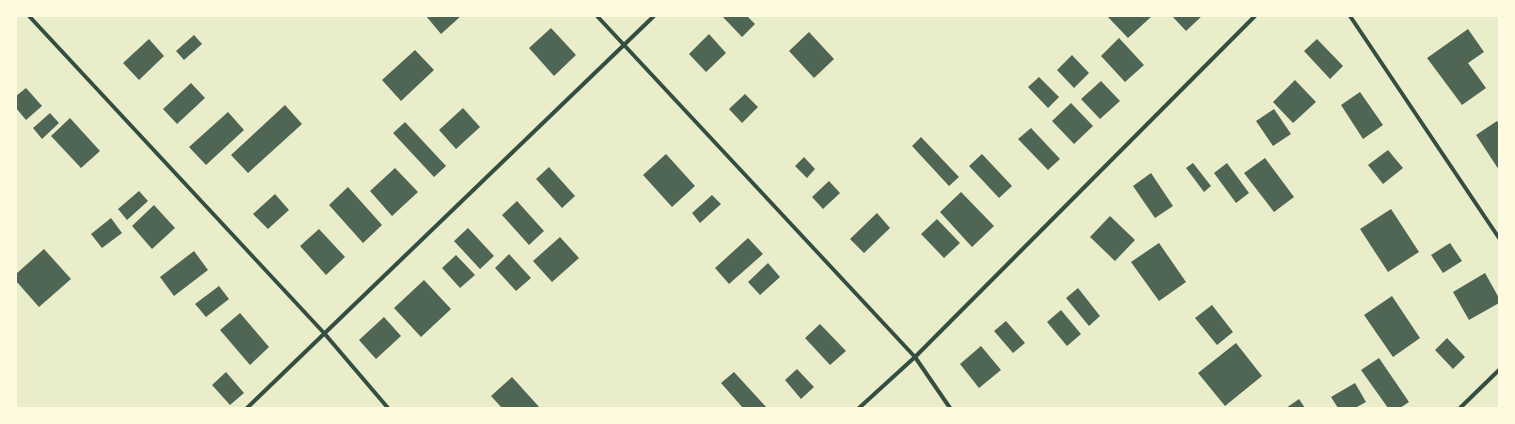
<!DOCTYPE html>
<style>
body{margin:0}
#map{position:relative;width:1515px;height:424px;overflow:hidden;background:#e9edc9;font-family:"Sofia Sans Condensed",sans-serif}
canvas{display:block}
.frame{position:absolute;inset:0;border:17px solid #fefae0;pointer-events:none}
</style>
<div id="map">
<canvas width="1515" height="424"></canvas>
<div class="frame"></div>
</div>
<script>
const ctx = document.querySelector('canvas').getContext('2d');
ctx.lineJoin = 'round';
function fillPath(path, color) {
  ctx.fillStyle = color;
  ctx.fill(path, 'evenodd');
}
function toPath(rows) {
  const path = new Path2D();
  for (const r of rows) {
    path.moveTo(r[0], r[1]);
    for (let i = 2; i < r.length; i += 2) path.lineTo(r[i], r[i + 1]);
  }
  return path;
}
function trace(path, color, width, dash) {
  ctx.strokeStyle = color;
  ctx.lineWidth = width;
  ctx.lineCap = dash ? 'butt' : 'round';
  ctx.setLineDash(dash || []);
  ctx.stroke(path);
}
const building = toPath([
 [426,16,461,16,441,34],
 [722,16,747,16,755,24,742,37],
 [1107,16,1152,16,1128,38],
 [1172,16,1202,16,1186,31],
 [551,28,576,55,554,76,529,48],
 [1468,29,1484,52,1468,63,1486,88,1462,105,1427,58],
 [809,32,834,59,814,78,789,51],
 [709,34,726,53,706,72,689,54],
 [194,35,202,44,184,60,176,51],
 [1119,38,1144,65,1125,82,1101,56],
 [149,39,164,56,139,80,123,63],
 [1317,39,1343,66,1330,79,1304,51],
 [415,50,434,70,401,101,382,80],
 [1072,55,1089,73,1074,88,1057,70],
 [1039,77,1059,97,1048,108,1028,87],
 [1295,80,1316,102,1293,123,1273,102],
 [1101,81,1120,101,1100,119,1081,99],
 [191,83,205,98,177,124,163,109],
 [26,88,42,106,26,120,16,108,16,96],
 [1360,92,1383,125,1363,139,1341,105],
 [745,94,758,107,742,123,729,109],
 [1071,103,1093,126,1074,144,1052,121],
 [285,105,302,124,248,173,231,155],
 [463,108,480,127,456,149,439,130],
 [1274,109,1291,134,1273,146,1256,121],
 [228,112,244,130,206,165,189,147],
 [50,113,59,123,42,139,33,128],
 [70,118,100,151,81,168,51,136],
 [1497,121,1499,124,1499,170,1476,135],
 [405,122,446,166,434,177,393,133],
 [1031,128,1060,159,1048,170,1018,139],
 [921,137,959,177,949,186,912,146],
 [1388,150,1403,168,1383,184,1368,165],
 [666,154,695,186,672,207,643,175],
 [982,154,1012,186,999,198,969,166],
 [804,157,815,169,807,178,795,166],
 [1265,158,1294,197,1274,212,1244,173],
 [1193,163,1211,186,1204,192,1186,168],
 [1227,163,1249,193,1236,203,1214,173],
 [549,167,575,196,562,208,536,179],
 [395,168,418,192,392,216,370,191],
 [1151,173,1173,206,1155,218,1133,186],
 [829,181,840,193,823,209,812,197],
 [348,187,382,225,363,243,329,205],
 [139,191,148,201,127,220,118,209],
 [961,192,994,226,972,247,940,212],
 [275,194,289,210,268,229,253,214],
 [712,195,721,204,700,223,692,213],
 [517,201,544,231,529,245,502,215],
 [154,205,175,228,152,249,132,226],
 [1391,209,1419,252,1388,272,1360,229],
 [877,213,890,228,864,253,850,239],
 [1110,216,1135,240,1115,261,1090,237],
 [111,218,122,233,102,248,91,234],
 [937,219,960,243,944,258,921,234],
 [468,228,494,256,480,269,454,241],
 [319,229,345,257,326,275,300,246],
 [560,237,579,258,552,282,533,261],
 [748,238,763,254,729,284,715,268],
 [1159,243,1186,282,1159,301,1131,262],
 [1450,243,1462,261,1443,273,1431,255],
 [44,249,71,279,39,307,16,281,16,274],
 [194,251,208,270,174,296,160,277],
 [509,254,531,278,516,291,495,268],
 [456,255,475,275,460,288,442,268],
 [768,263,780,277,760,295,748,282],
 [1485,273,1499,298,1499,303,1469,320,1453,292],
 [424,280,451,309,421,337,394,308],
 [219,286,229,299,206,317,195,304],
 [1078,288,1100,316,1089,326,1066,298],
 [1392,296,1420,338,1393,357,1364,315],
 [1212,305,1233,332,1217,345,1195,318],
 [1061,310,1081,334,1067,346,1047,322],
 [240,313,269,347,250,365,220,330],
 [384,317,401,336,376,359,359,340],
 [1006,321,1025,343,1013,353,994,331],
 [820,324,846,351,830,365,805,338],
 [1447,338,1465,357,1453,369,1435,350],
 [1236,343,1262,376,1225,406,1198,373],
 [981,346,1001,370,979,388,960,364],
 [1379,358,1409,402,1400,408,1388,408,1361,370],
 [797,369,814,387,801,399,785,380],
 [226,372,244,393,230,405,212,385],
 [734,372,767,408,743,408,721,383],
 [512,377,540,408,502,408,491,396],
 [1355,383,1366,402,1355,408,1338,408,1331,397],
 [1299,399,1305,408,1286,408]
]);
const minor = toPath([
 [29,16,324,333,388,408],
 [597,16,915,357,950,408],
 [1350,16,1499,238],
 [247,408,654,16],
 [859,408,915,357,1255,16],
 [1460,408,1499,370]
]);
fillPath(building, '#4f6655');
trace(minor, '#344e41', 4);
</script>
